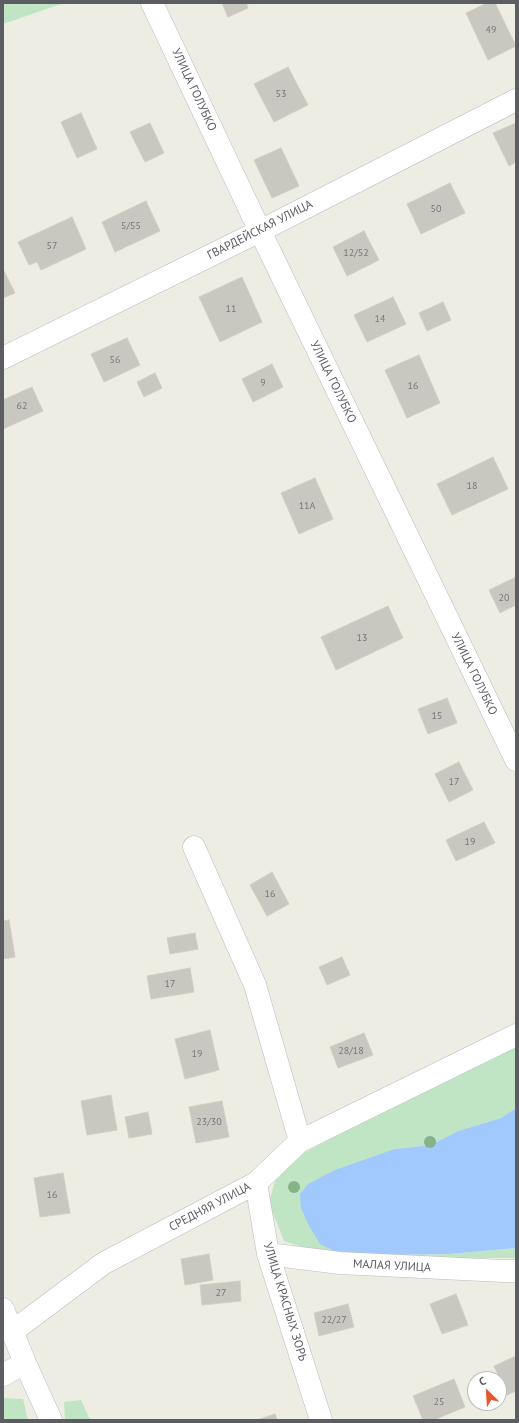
<!DOCTYPE html>
<meta charset="utf-8">
<style>
body{margin:0}
#map{position:relative;width:519px;height:1423px;overflow:hidden;background:#edede3;font-family:"PT Sans",sans-serif}
canvas{display:block}
.frame{position:absolute;inset:0;border:4px solid #5b5d63;pointer-events:none}
.north{position:absolute;left:467px;top:1371px;width:40px;height:40px;box-sizing:border-box;background:#fff;border:1px solid #bdbec1;border-radius:50%;rotate:335deg;font-size:11px;font-weight:700;line-height:16px;text-align:center;color:#5b5d63}
.north::after{content:'';display:block;margin:auto;width:14px;height:18px;background:#e7572f;clip-path:polygon(50% 0,100% 100%,50% 72%,0 100%)}
</style>
<div id="map">
<canvas width="519" height="1423"></canvas>
<div class="frame"></div>
<div class="north">С</div>
</div>
<script>
const ctx = document.querySelector('canvas').getContext('2d');
ctx.lineJoin = 'round';
function fillPath(path, color) {
  ctx.fillStyle = color;
  ctx.fill(path, 'evenodd');
}
function toPath(rows) {
  const path = new Path2D();
  for (const r of rows) {
    path.moveTo(r[0], r[1]);
    for (let i = 2; i < r.length; i += 2) path.lineTo(r[i], r[i + 1]);
  }
  return path;
}
function trace(path, color, width, dash) {
  ctx.strokeStyle = color;
  ctx.lineWidth = width;
  ctx.lineCap = dash ? 'butt' : 'round';
  ctx.setLineDash(dash || []);
  ctx.stroke(path);
}
function label(font, color, halo, rows, align = 'center') {
  ctx.font = font + ' "PT Sans",sans-serif';
  ctx.lineWidth = 3;
  ctx.setLineDash([]);
  ctx.textBaseline = 'middle';
  ctx.strokeStyle = halo;
  ctx.fillStyle = color;
  for (const [text, x, y, turn = 0] of rows) {
    ctx.save();
    ctx.translate(x, y);
    ctx.rotate((+turn || 0) * Math.PI / 180);
    ctx.textAlign = isNaN(turn) ? turn : align;
    if (halo) ctx.strokeText(text, 0, 0);
    ctx.fillText(text, 0, 0);
    ctx.restore();
  }
}
const green = toPath([
 [3,3,64,3,3,24],
 [516,1047,516,1108,501,1118,458,1131,431,1145,395,1149,374,1255,450,1254,516,1248,516,1258,351,1258,314,1251,284,1241,269,1203,275,1181,304,1153,372,1115],
 [3,1398,23,1399,28,1420,3,1420],
 [81,1400,90,1420,65,1420,64,1402]
]);
const water = toPath([
 [516,1108,516,1248,450,1254,374,1255,338,1253,320,1244,309,1226,301,1208,300,1194,308,1184,335,1170,395,1149,431,1145,458,1131,501,1118]
]);
const building = toPath([
 [222,3,246,3,248,8,228,17,222,3],
 [487,3,495,3,516,46,488,60,466,13,487,3],
 [288,67,308,105,274,122,254,84,288,67],
 [81,113,97,149,77,158,61,122,81,113],
 [150,123,164,153,145,162,130,132,150,123],
 [516,123,516,162,509,166,493,133,516,123],
 [281,148,299,186,272,198,254,160,281,148],
 [450,183,465,213,421,234,407,204,450,183],
 [146,201,160,231,115,252,102,222,146,201],
 [72,217,86,249,41,270,37,262,29,265,18,242,72,217],
 [364,231,379,260,347,276,333,247,364,231],
 [3,269,15,293,3,298,3,269],
 [242,277,262,322,220,342,199,297,242,277],
 [393,297,406,324,367,342,354,315,393,297],
 [443,302,451,320,427,331,419,313,443,302],
 [127,338,140,365,104,382,91,354,127,338],
 [419,355,440,403,407,418,385,370,419,355],
 [272,364,283,387,253,402,242,379,272,364],
 [155,373,162,388,144,397,137,382,155,373],
 [32,387,43,411,3,429,3,400,32,387],
 [493,457,508,489,452,515,437,484,493,457],
 [315,478,333,519,299,534,281,493,315,478],
 [516,577,516,605,500,613,489,590,516,577],
 [388,606,403,638,336,670,321,637,388,606],
 [447,698,457,723,428,734,418,709,447,698],
 [459,762,473,790,449,802,435,774,459,762],
 [484,822,495,843,456,861,446,840,484,822],
 [272,872,289,904,267,916,250,885,272,872],
 [9,920,15,957,3,959,3,921,9,920],
 [195,933,198,949,170,954,167,938,195,933],
 [342,957,350,975,327,985,319,967,342,957],
 [190,968,194,992,151,999,147,976,190,968],
 [210,1030,219,1070,185,1079,175,1039,210,1030],
 [364,1033,373,1055,338,1068,330,1047,364,1033],
 [111,1095,117,1130,87,1135,81,1101,111,1095],
 [222,1101,229,1137,196,1143,189,1107,222,1101],
 [148,1112,152,1134,129,1138,125,1117,148,1112],
 [63,1173,70,1213,40,1217,34,1178,63,1173],
 [209,1254,213,1280,185,1285,181,1259,209,1254],
 [240,1281,241,1301,202,1305,200,1285,240,1281],
 [456,1294,468,1325,442,1334,430,1304,456,1294],
 [348,1304,354,1327,319,1336,314,1313,348,1304],
 [516,1356,516,1391,507,1395,494,1366,516,1356],
 [454,1379,465,1407,434,1420,423,1420,413,1396,454,1379],
 [275,1414,277,1420,257,1420,275,1414]
]);
const minor = toPath([
 [152,3,260,231,516,760],
 [3,358,260,231,516,100],
 [194,847,255,985,300,1141],
 [256,1183,268,1254,321,1420],
 [268,1254,340,1263,503,1271,516,1271],
 [3,1309,25,1363,51,1420],
 [13,1331,104,1263,256,1183,300,1141,516,1035],
 [3,1375,25,1363]
]);
const trees = [
 [430,1142],
 [294,1187]
];
const numberNames = [
 ["49",491,30],
 ["53",281,94],
 ["50",436,209],
 ["5/55",131,226],
 ["57",52,246],
 ["12/52",356,253],
 ["11",231,309],
 ["14",380,319],
 ["56",115,360],
 ["9",263,383],
 ["16",413,386],
 ["62",22,406],
 ["18",472,486],
 ["11А",307,506],
 ["20",504,598],
 ["13",362,638],
 ["15",437,716],
 ["17",454,782],
 ["19",470,842],
 ["16",270,894],
 ["17",170,984],
 ["28/18",351,1051],
 ["19",197,1054],
 ["23/30",209,1122],
 ["16",52,1195],
 ["27",221,1293],
 ["22/27",334,1320],
 ["25",439,1402]
];
const streetNames = [
 ["УЛИЦА ГОЛУБКО",194,90,65],
 ["ГВАРДЕЙСКАЯ УЛИЦА",260,230,-27],
 ["УЛИЦА ГОЛУБКО",333,382,64],
 ["УЛИЦА ГОЛУБКО",474,674,64],
 ["СРЕДНЯЯ УЛИЦА",210,1207,-28],
 ["МАЛАЯ УЛИЦА",392,1266,3],
 ["УЛИЦА КРАСНЫХ ЗОРЬ",285,1302,73]
];
fillPath(green, '#bfe5c4');
fillPath(water, '#a2c9fe');
fillPath(building, '#c8c7c0');
trace(building, '#d2cfc1', 1);
trace(minor, '#babbc1', 23);
trace(minor, '#fff', 22);
ctx.fillStyle = '#87b28a';
for (const [x, y] of trees) {
  ctx.beginPath();
  ctx.arc(x, y, 6, 0, 2 * Math.PI);
  ctx.fill();
}
label('10px', '#76787a', null, numberNames);
label('12px', '#5b5d63', '#fff', streetNames);
</script>
